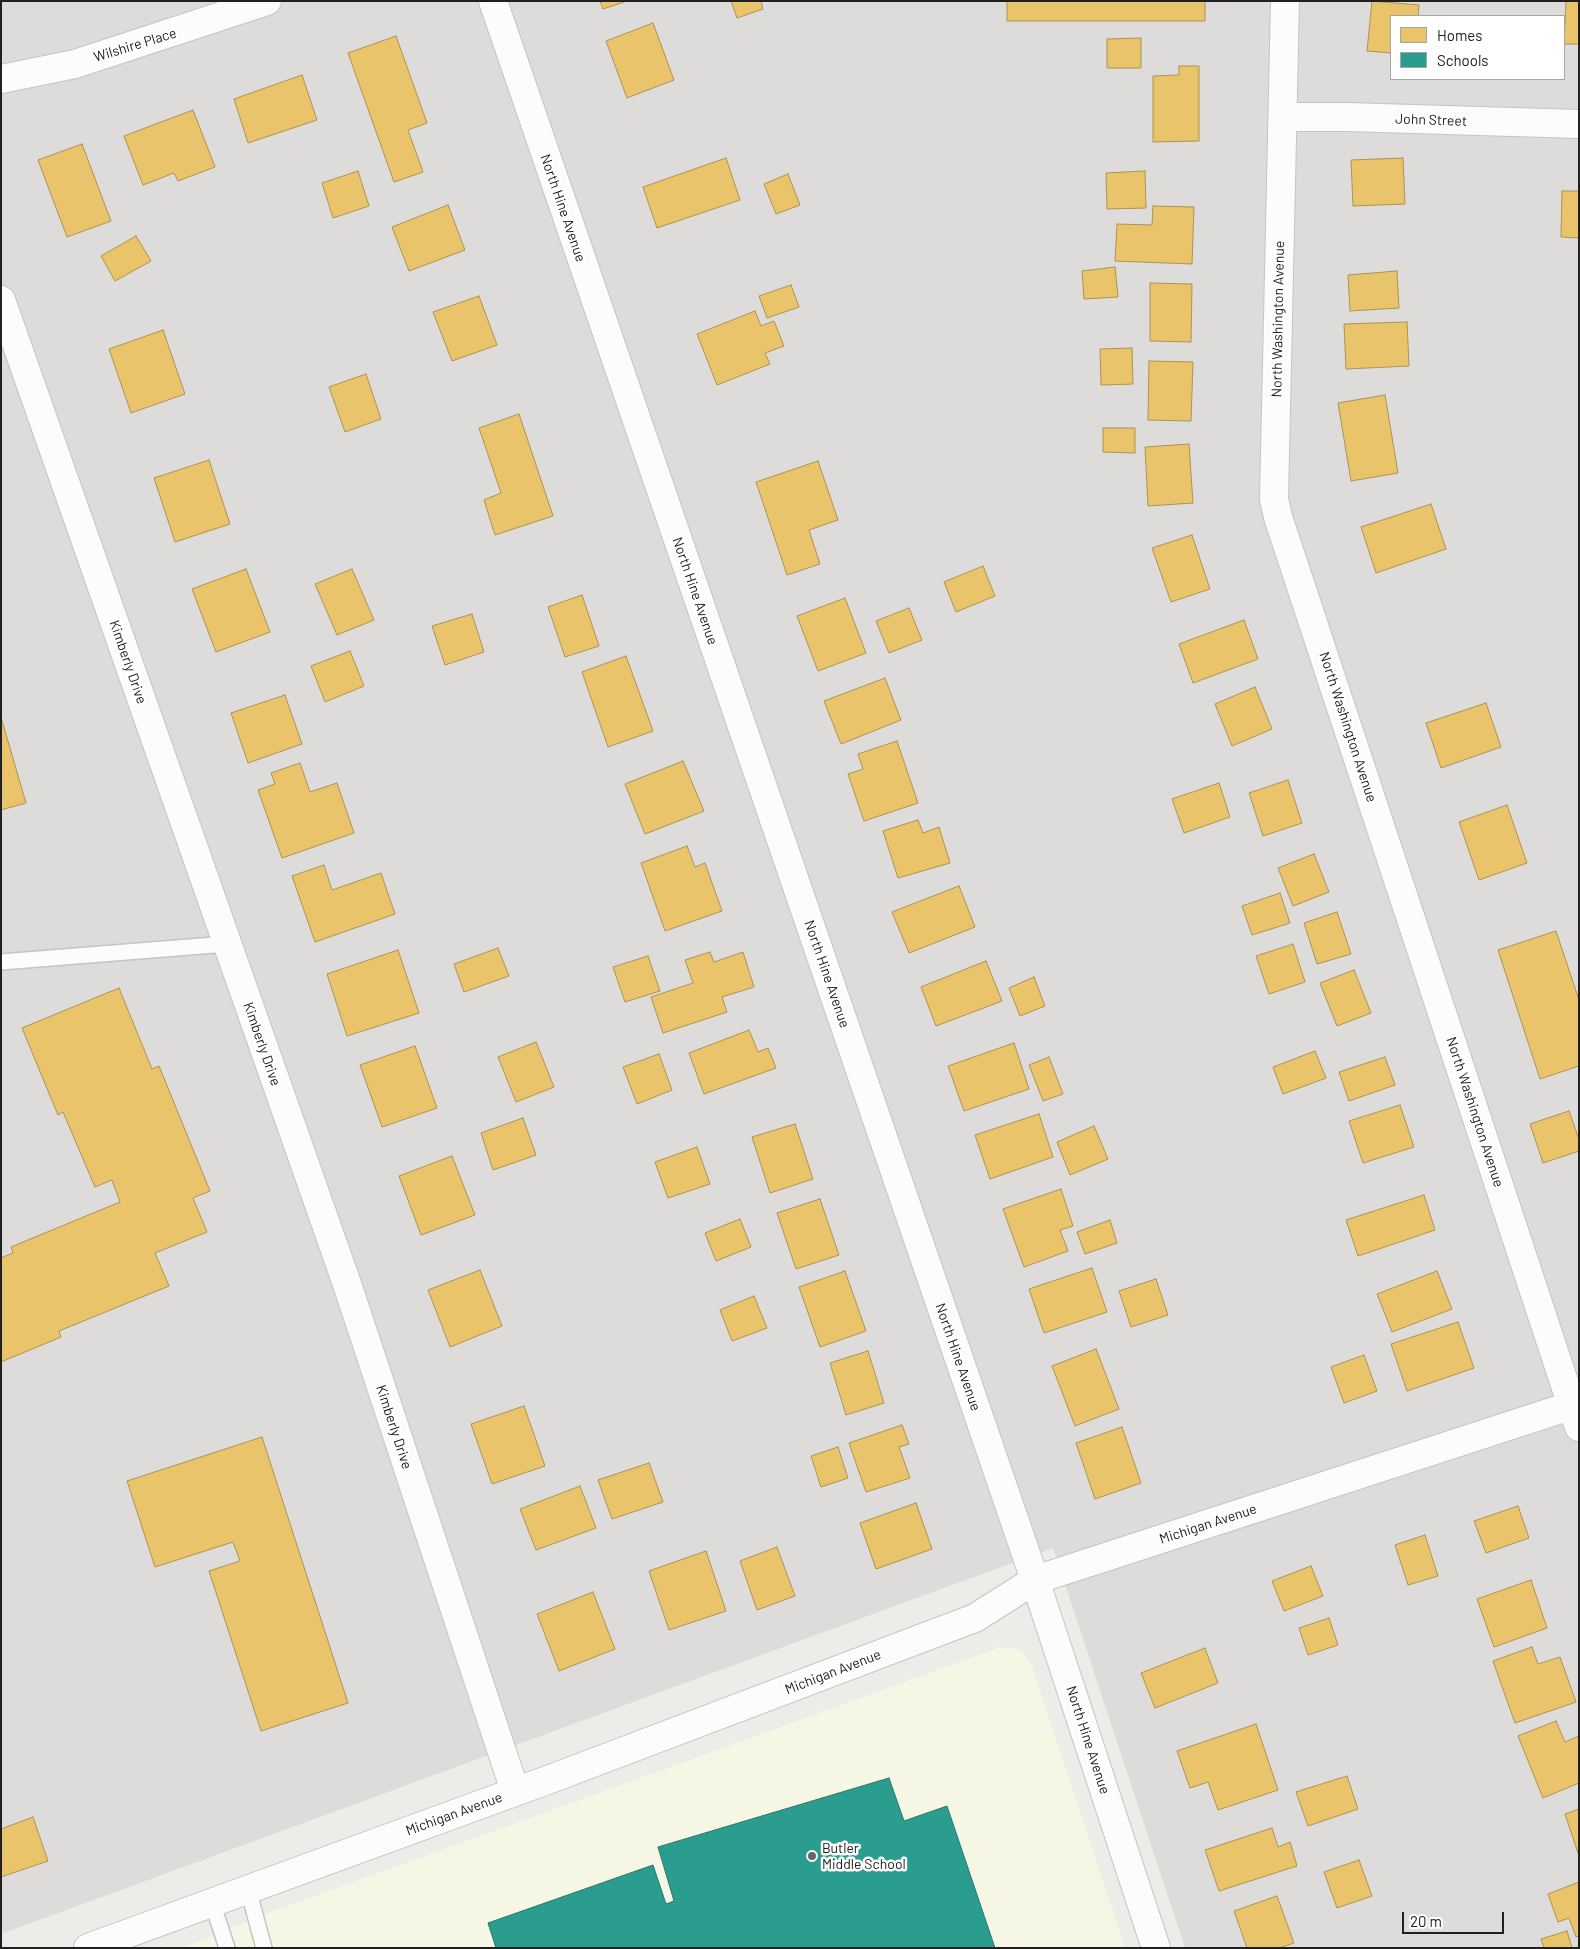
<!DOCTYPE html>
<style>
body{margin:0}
#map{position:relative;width:1580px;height:1949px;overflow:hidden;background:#eeece9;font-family:Barlow,sans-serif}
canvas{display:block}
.frame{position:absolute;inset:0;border:2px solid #202020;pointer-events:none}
.legend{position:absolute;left:1390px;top:15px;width:175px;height:65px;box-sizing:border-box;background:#fff;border:1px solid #a6a6a6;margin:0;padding:6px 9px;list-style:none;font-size:15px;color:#202020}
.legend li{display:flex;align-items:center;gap:10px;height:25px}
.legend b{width:25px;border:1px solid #a6a6a6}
.scale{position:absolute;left:1402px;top:1912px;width:102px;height:22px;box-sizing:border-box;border:2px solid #202020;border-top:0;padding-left:6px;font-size:15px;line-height:18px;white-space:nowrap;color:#202020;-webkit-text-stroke:4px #fff;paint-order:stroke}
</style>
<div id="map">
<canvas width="1580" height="1949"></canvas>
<div class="frame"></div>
<ul class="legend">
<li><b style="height:14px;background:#e9c46a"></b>Homes</li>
<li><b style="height:14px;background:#2a9d8f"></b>Schools</li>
</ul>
<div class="scale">20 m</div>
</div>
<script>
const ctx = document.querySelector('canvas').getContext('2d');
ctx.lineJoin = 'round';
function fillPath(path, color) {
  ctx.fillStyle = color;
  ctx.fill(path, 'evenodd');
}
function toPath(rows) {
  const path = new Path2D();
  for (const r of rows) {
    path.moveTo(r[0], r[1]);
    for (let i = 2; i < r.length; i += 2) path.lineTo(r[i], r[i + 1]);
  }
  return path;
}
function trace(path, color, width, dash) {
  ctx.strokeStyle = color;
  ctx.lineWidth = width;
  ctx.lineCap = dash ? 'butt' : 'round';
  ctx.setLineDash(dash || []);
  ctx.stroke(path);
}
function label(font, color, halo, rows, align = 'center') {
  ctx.font = font + ' Barlow,sans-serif';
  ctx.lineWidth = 5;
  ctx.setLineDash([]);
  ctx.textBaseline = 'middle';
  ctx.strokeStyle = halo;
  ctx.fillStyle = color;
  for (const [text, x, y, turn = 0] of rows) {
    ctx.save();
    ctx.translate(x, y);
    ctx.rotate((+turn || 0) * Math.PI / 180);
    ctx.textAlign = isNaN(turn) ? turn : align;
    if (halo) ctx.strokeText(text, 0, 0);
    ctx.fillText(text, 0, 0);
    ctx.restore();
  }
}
const residential = toPath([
 [1,1,1579,1,1579,1948,1185,1948,1053,1548,1,1934],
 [1391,16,1564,16,1564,79,1391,79]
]);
const education = toPath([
 [1001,1647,1021,1650,1031,1663,1125,1948,182,1948,257,1917]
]);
const homes = toPath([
 [600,1,627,1,603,9,600,1],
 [731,1,761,1,763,9,737,18,731,1],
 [1007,1,1205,1,1205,21,1007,21,1007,1],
 [1372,1,1419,5,1418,16,1391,16,1391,53,1367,51,1372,1],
 [1566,1,1579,1,1579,44,1564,44,1566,1],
 [653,23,674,80,627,98,606,41,653,23],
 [396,36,427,123,408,130,423,172,394,182,348,53,396,36],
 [1141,38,1141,68,1107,68,1107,39,1141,38],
 [1179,66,1199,66,1199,141,1153,142,1153,76,1179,75,1179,66],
 [302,75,317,120,248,143,234,99,302,75],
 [193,110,215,167,178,181,174,173,143,185,124,136,193,110],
 [82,144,111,221,67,237,38,160,82,144],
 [726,158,740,200,657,228,643,187,726,158],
 [1403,158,1405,204,1353,206,1351,160,1403,158],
 [358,171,369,206,333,218,322,183,358,171],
 [1145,171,1146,208,1107,209,1106,173,1145,171],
 [788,174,800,205,776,214,764,184,788,174],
 [1562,191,1579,191,1579,238,1561,237,1562,191],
 [448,205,465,250,409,271,392,227,448,205],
 [1153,206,1194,207,1192,264,1115,261,1117,224,1152,225,1153,206],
 [136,236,151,261,115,281,101,256,136,236],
 [1115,267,1118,297,1084,299,1082,271,1115,267],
 [1397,271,1399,308,1350,311,1348,275,1397,271],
 [1150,283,1192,284,1191,342,1150,341,1150,283],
 [791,285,799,307,767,318,759,296,791,285],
 [479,296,497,345,452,361,433,312,479,296],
 [755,311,761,326,774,321,784,346,765,353,770,364,717,385,697,334,755,311],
 [1407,322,1409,366,1346,369,1344,324,1407,322],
 [163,330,185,394,131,413,109,349,163,330],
 [1132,348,1133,384,1101,385,1100,349,1132,348],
 [1149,361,1193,362,1191,421,1148,420,1149,361],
 [366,374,381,419,345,432,329,387,366,374],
 [1385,395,1398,473,1351,481,1338,403,1385,395],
 [519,414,553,516,495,535,484,500,501,493,479,428,519,414],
 [1103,428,1135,428,1135,453,1103,452,1103,428],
 [1189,444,1193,503,1148,506,1145,447,1189,444],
 [209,460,230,524,175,542,154,478,209,460],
 [818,461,838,520,809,530,820,564,787,575,756,482,818,461],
 [1431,504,1446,549,1376,573,1361,527,1431,504],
 [1192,535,1210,589,1171,602,1152,548,1192,535],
 [983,566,995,596,956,612,944,582,983,566],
 [246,569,270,632,216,652,192,589,246,569],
 [352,569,374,620,337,635,315,584,352,569],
 [582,595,599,646,565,657,548,607,582,595],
 [845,598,866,653,818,671,797,616,845,598],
 [909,608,922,640,889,653,876,621,909,608],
 [472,614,484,652,445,665,432,626,472,614],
 [1244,620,1258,659,1193,683,1179,644,1244,620],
 [350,651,364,686,325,702,311,666,350,651],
 [626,656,653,731,608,747,582,672,626,656],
 [885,678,901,720,841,744,824,701,885,678],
 [1255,687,1272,729,1232,746,1215,704,1255,687],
 [285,695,302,744,248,763,231,713,285,695],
 [1486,703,1501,747,1441,768,1426,723,1486,703],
 [1,717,26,803,1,810,1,717],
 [897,741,918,803,864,821,848,774,863,769,858,754,897,741],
 [683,761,704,811,645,834,625,784,683,761],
 [300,763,310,792,337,783,354,833,282,858,258,790,275,784,271,773,300,763],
 [1288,780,1302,823,1263,836,1249,793,1288,780],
 [1219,783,1230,817,1184,833,1172,799,1219,783],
 [1507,805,1527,863,1479,880,1459,822,1507,805],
 [918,820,923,833,939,827,950,863,898,878,883,831,918,820],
 [687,846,695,867,705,863,722,911,665,931,641,863,687,846],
 [1314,854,1329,892,1293,906,1278,868,1314,854],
 [324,865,332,890,381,873,395,914,315,942,292,876,324,865],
 [959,886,975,927,909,953,892,912,959,886],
 [1280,893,1290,923,1252,935,1242,906,1280,893],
 [1337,912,1351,954,1317,964,1304,923,1337,912],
 [1556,931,1579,1000,1579,1066,1540,1079,1498,950,1556,931],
 [1293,944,1305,982,1269,994,1256,956,1293,944],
 [498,948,509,976,464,992,454,964,498,948],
 [398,950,419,1013,347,1036,327,974,398,950],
 [710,952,714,962,743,952,754,987,722,997,727,1012,663,1033,651,997,693,983,685,960,710,952],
 [648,956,660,991,625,1002,613,967,648,956],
 [986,961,1002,1001,936,1026,921,987,986,961],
 [1354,970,1371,1013,1337,1026,1320,983,1354,970],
 [1034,977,1045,1006,1020,1016,1009,988,1034,977],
 [119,988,152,1069,159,1066,210,1191,193,1198,207,1232,155,1253,169,1286,59,1331,61,1337,1,1362,1,1258,13,1253,11,1247,120,1202,112,1180,95,1187,63,1112,58,1115,22,1028,119,988],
 [749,1030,758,1052,768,1048,776,1068,704,1094,689,1053,749,1030],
 [536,1042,554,1087,516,1102,498,1057,536,1042],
 [1014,1043,1029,1089,964,1111,948,1066,1014,1043],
 [415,1046,437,1108,382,1127,360,1065,415,1046],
 [1315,1051,1326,1078,1283,1094,1273,1067,1315,1051],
 [659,1054,672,1090,637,1104,623,1067,659,1054],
 [1049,1057,1063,1094,1043,1101,1029,1065,1049,1057],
 [1385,1057,1395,1085,1349,1101,1339,1072,1385,1057],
 [1400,1105,1414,1147,1363,1163,1349,1121,1400,1105],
 [1569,1111,1579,1139,1579,1151,1543,1163,1530,1124,1569,1111],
 [1039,1114,1053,1157,990,1179,975,1135,1039,1114],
 [523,1118,536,1155,493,1170,481,1133,523,1118],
 [795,1124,813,1179,770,1193,752,1137,795,1124],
 [1094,1126,1108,1159,1070,1175,1057,1142,1094,1126],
 [697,1147,710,1184,668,1198,655,1162,697,1147],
 [452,1156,475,1215,421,1235,399,1176,452,1156],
 [1061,1189,1073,1226,1060,1230,1068,1251,1024,1267,1003,1209,1061,1189],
 [1424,1195,1435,1230,1358,1256,1346,1220,1424,1195],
 [820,1199,839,1255,796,1269,777,1213,820,1199],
 [740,1219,751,1247,716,1261,705,1233,740,1219],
 [1110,1220,1117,1243,1085,1254,1077,1232,1110,1220],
 [1092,1268,1107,1312,1044,1333,1029,1289,1092,1268],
 [480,1270,502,1326,450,1347,428,1290,480,1270],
 [845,1271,866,1331,820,1347,799,1287,845,1271],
 [1437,1271,1452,1309,1392,1332,1377,1294,1437,1271],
 [1156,1279,1168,1315,1131,1327,1119,1291,1156,1279],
 [754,1296,767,1328,732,1341,720,1310,754,1296],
 [1458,1322,1474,1368,1407,1391,1391,1344,1458,1322],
 [1096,1349,1119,1409,1075,1426,1052,1366,1096,1349],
 [868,1351,884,1403,846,1415,830,1363,868,1351],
 [1364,1355,1377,1391,1344,1403,1331,1367,1364,1355],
 [524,1406,545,1466,492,1484,471,1424,524,1406],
 [902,1425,909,1444,899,1447,910,1478,866,1492,849,1443,902,1425],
 [1122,1427,1141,1483,1095,1499,1076,1443,1122,1427],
 [262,1437,348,1703,261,1731,209,1571,240,1561,233,1542,155,1567,127,1481,262,1437],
 [838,1447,848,1478,821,1487,811,1456,838,1447],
 [649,1463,663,1502,612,1519,598,1480,649,1463],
 [580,1486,596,1528,536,1550,520,1509,580,1486],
 [916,1503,932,1549,876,1569,860,1523,916,1503],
 [1518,1506,1529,1538,1486,1553,1474,1521,1518,1506],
 [1425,1535,1438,1576,1408,1585,1395,1545,1425,1535],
 [777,1547,795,1596,757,1610,740,1561,777,1547],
 [706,1551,726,1611,669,1630,649,1571,706,1551],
 [1311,1566,1323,1596,1284,1611,1272,1581,1311,1566],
 [1531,1580,1547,1628,1494,1647,1477,1599,1531,1580],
 [593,1592,615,1649,559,1671,537,1614,593,1592],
 [1329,1618,1338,1645,1308,1655,1299,1628,1329,1618],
 [1532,1647,1538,1664,1560,1657,1576,1702,1515,1723,1493,1661,1532,1647],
 [1205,1648,1218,1683,1155,1708,1141,1673,1205,1648],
 [1556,1721,1565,1742,1579,1736,1579,1783,1543,1798,1518,1736,1556,1721],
 [1256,1724,1278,1790,1218,1810,1208,1782,1190,1788,1177,1751,1256,1724],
 [1347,1776,1358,1809,1308,1826,1296,1792,1347,1776],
 [1579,1809,1579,1856,1565,1814,1579,1809],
 [33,1817,48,1861,1,1877,1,1829,33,1817],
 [1272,1828,1278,1847,1290,1842,1297,1866,1219,1891,1205,1850,1272,1828],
 [1359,1860,1372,1896,1337,1908,1324,1872,1359,1860],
 [1579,1882,1579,1936,1576,1937,1569,1918,1558,1922,1548,1894,1579,1882],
 [1277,1896,1294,1943,1279,1948,1247,1948,1234,1911,1277,1896],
 [1567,1931,1572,1948,1544,1948,1541,1939,1567,1931]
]);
const schools = toPath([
 [889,1778,904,1821,947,1806,995,1948,496,1948,488,1923,653,1865,666,1904,674,1901,658,1847,889,1778]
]);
const service = toPath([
 [1,962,227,944],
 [248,1889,264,1948],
 [212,1902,227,1948]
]);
const minor = toPath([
 [493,1,1035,1580,1156,1948],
 [1,79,75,64,267,1],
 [1283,117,1347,117,1579,124],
 [1,300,347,1284,515,1791],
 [88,1948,553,1778,975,1618,1035,1580,1579,1403]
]);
const tertiary = toPath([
 [1285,1,1274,499,1278,517,1579,1427]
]);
const markers = [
 [812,1856,5,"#686766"]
];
const streetNames = [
 ["Wilshire Place",135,45,-17],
 ["John Street",1431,120,2],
 ["North Hine Avenue",563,208,71],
 ["North Washington Avenue",1278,319,-89],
 ["North Hine Avenue",695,591,71],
 ["Kimberly Drive",128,662,71],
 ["North Washington Avenue",1348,727,72],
 ["North Hine Avenue",827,974,71],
 ["Kimberly Drive",262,1044,71],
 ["North Washington Avenue",1475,1112,72],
 ["North Hine Avenue",958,1357,71],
 ["Kimberly Drive",394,1427,72],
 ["Michigan Avenue",1208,1524,-18],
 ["Michigan Avenue",833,1672,-21],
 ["North Hine Avenue",1088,1740,72],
 ["Michigan Avenue",454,1814,-20]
];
const poiNames = [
 ["Butler",822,1848],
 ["Middle School",822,1864]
];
fillPath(residential, '#dddcda');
fillPath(education, '#f6f6e5');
fillPath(homes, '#e9c46a');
trace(homes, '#ad9354', 1);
fillPath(schools, '#2a9d8f');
trace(schools, '#27786e', 1);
trace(service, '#c5c4c3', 18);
trace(minor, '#c5c4c3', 30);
trace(tertiary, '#c5c4c3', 30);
trace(service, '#fcfcfc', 15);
trace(minor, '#fcfcfc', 28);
trace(tertiary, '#fcfcfc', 28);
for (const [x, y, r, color] of markers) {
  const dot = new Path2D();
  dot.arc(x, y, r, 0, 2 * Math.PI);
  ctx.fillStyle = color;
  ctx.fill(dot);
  trace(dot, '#fff', 2);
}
label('14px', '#202020', '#fff', streetNames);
label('14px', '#202020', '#fff', poiNames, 'left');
</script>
